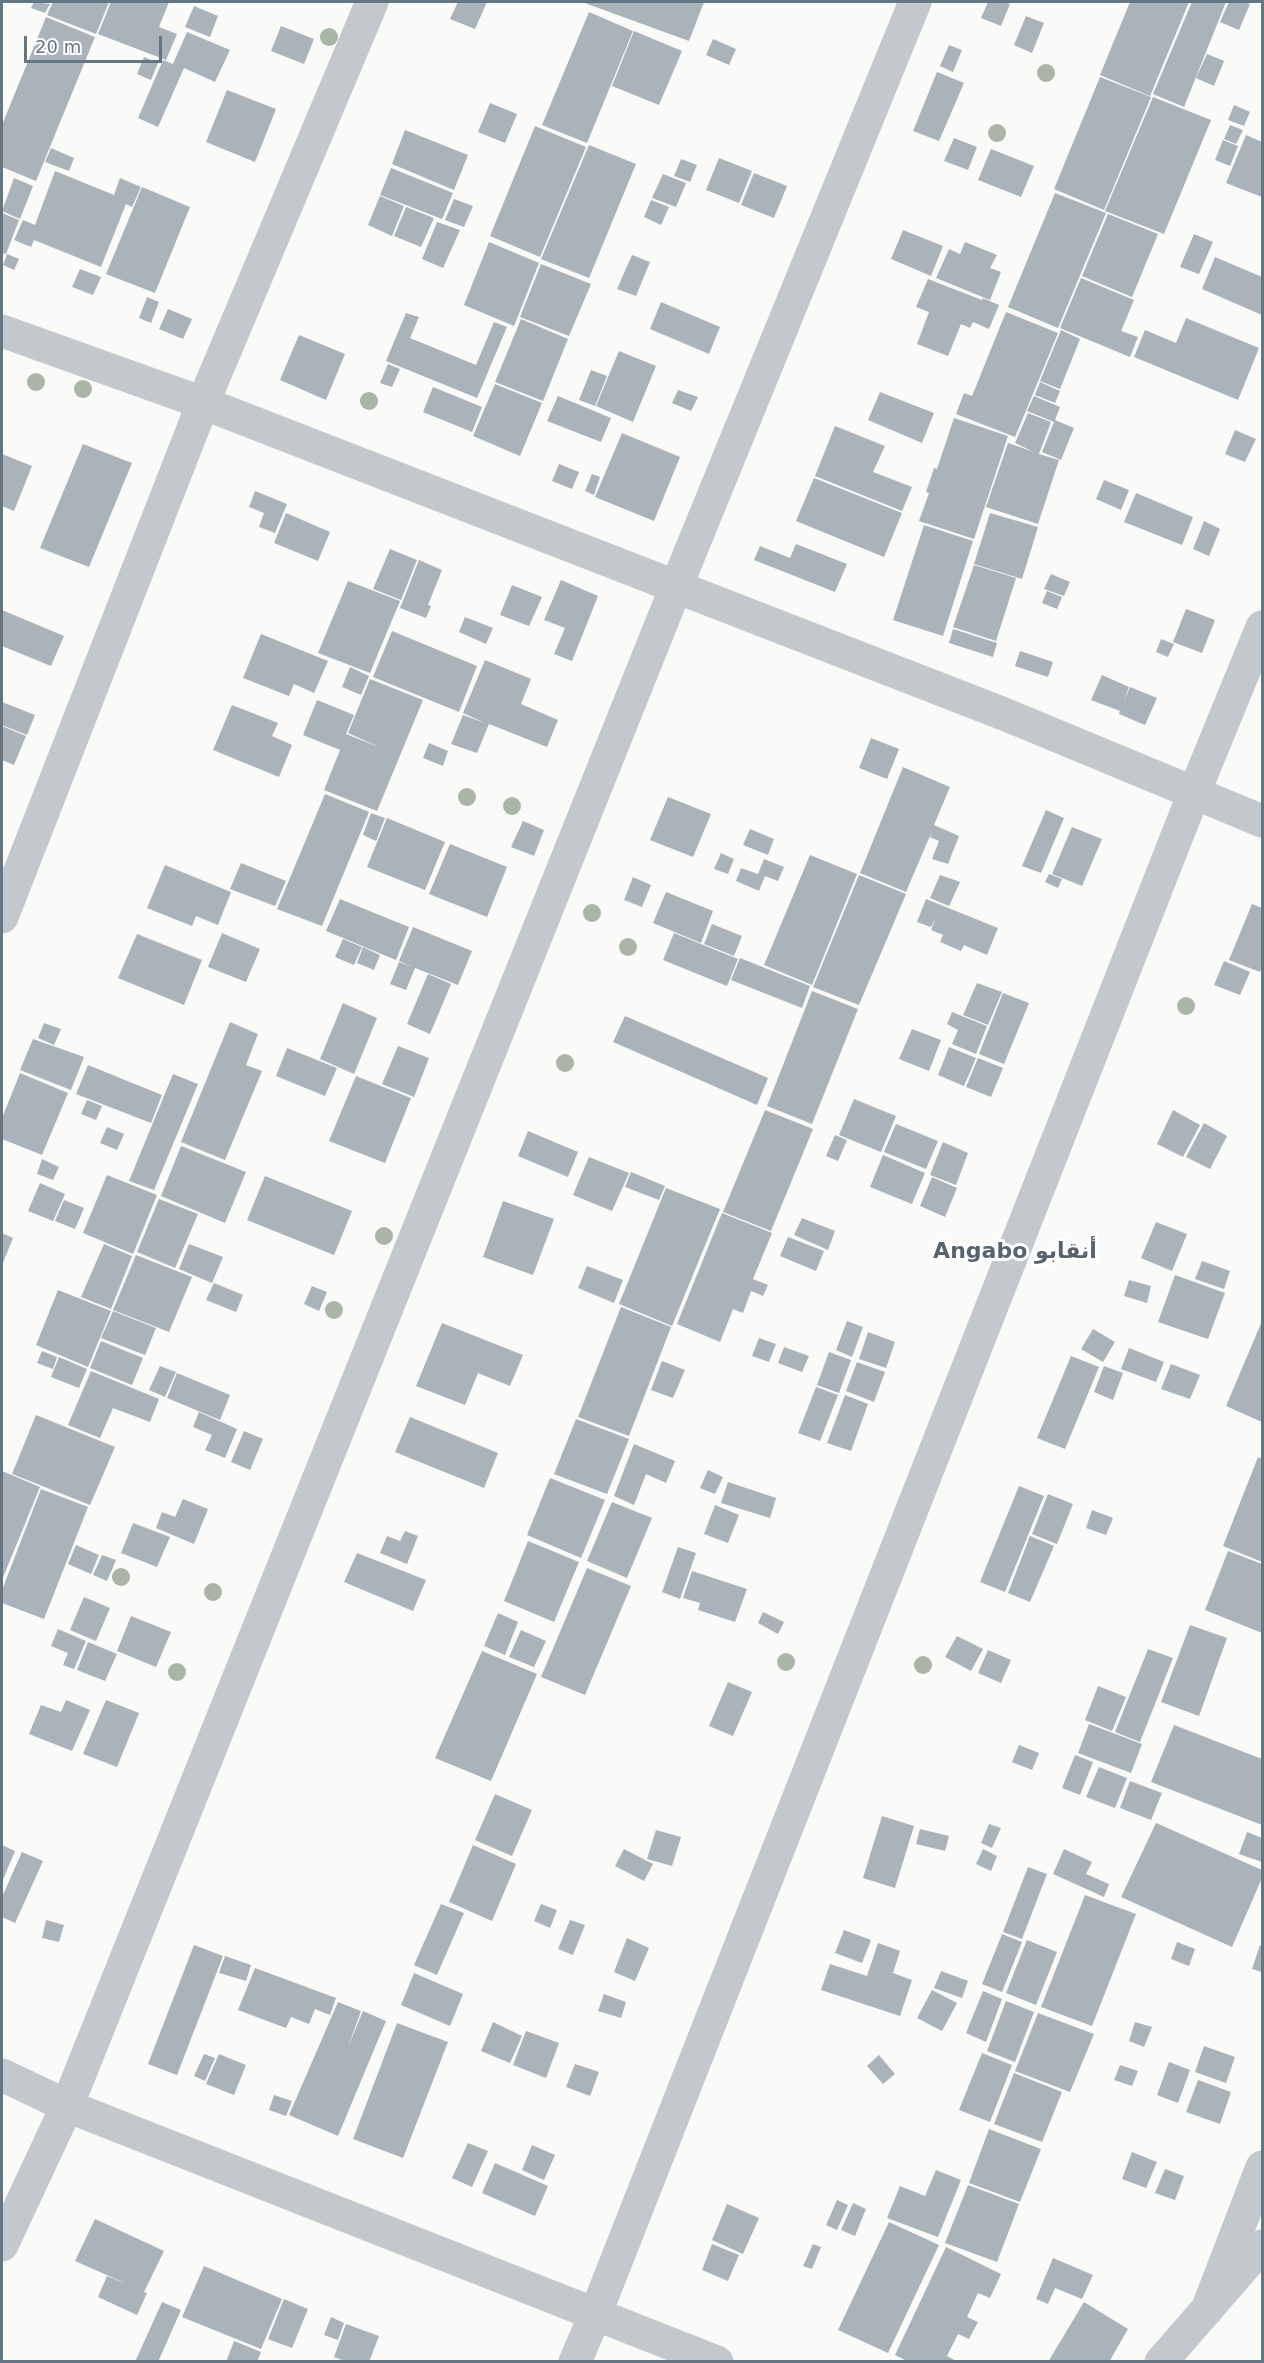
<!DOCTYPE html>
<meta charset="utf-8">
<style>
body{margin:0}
#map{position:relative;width:1264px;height:2363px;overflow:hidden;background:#fafaf8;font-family:"DejaVu Sans",sans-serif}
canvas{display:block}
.frame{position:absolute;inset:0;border:3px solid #657683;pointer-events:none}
.scale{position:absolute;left:24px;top:36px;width:138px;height:27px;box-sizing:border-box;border:3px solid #657683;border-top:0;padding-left:8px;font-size:18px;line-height:21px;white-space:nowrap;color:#657683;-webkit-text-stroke:4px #fff;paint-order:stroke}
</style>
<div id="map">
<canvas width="1264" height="2363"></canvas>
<div class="frame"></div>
<div class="scale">20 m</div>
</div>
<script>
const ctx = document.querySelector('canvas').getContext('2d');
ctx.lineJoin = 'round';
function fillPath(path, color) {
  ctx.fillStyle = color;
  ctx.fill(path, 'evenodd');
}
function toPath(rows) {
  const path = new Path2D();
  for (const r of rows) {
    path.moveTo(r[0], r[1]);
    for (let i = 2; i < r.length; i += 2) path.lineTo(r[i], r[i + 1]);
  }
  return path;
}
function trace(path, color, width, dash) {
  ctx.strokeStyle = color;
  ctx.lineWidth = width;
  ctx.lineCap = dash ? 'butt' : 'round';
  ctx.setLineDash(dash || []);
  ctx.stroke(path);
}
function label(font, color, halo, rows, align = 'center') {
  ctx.font = font + ' "DejaVu Sans","Noto Naskh Arabic",sans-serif';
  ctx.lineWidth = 6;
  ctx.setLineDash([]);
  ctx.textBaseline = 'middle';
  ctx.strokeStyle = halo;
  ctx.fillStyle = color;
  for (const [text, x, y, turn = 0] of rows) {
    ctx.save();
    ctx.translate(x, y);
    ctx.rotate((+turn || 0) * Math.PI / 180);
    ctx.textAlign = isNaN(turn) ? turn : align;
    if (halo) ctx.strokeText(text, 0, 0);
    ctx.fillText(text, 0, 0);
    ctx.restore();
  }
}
const building = toPath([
 [34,2,50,4,45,13,31,8],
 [53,2,109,2,96,34,47,15],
 [111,2,169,2,159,27,177,34,166,60,98,34],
 [458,2,487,2,475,29,450,19],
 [582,2,704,2,689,41],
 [988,2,1003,2,1010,4,1001,26,981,18],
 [1130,2,1189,2,1150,96,1100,75],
 [1192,2,1226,2,1184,107,1153,94],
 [1229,2,1244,2,1250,4,1239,30,1220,22],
 [194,6,218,16,210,37,185,27],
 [589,12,633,31,587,143,542,125],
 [1026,16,1044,23,1032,53,1014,45],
 [46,17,95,37,36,181,2,167,2,125],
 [281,26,314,39,304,64,271,51],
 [634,31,682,51,659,105,612,86],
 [187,32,230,50,215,82,184,68,158,127,138,118,163,60,173,64],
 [713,39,736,49,729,65,706,55],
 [949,45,962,50,953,72,940,66],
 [1207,54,1224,61,1214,86,1196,78],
 [144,57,158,63,151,80,137,74],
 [937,72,964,83,939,141,913,131],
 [1100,77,1151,97,1104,210,1054,189],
 [227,90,276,109,255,162,206,142],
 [1153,97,1211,120,1164,234,1105,211],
 [490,103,517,114,505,143,478,132],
 [1234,105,1250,112,1244,126,1228,120],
 [1230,125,1243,130,1236,144,1224,139],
 [535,126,586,147,540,257,490,236],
 [405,130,468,155,454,190,392,164],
 [1246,135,1262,142,1262,197,1226,183],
 [954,138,977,147,968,170,944,161],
 [1223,140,1238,146,1230,166,1215,160],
 [589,145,636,164,589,278,541,259],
 [51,148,74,158,69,171,45,162],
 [991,149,1034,166,1021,197,978,180],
 [719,158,752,171,739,203,706,190],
 [681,159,697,165,690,182,674,176],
 [391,168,453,193,442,219,380,195],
 [55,171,114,195,120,178,141,187,132,207,126,204,101,267,34,240,31,247,14,240,23,220,35,225],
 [754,173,787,186,774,218,741,205],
 [663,174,686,183,676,207,652,198],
 [14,178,33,186,20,219,2,211],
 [142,187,190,207,155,293,106,274],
 [1055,193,1106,213,1058,328,1008,307],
 [380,196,404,206,392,236,368,225],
 [454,199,473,206,464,227,445,220],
 [651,200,669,207,661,225,644,217],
 [406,207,434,218,421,247,394,236],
 [2,213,19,220,6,254,2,253],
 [1108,214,1158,234,1132,297,1082,276],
 [437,222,460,230,443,268,422,259],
 [903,230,943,246,931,276,891,259],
 [1194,234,1213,242,1199,274,1180,267],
 [489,242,539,263,514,326,464,305],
 [965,242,997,255,990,268,1001,272,990,300,936,278,949,249,960,254],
 [7,254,19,259,14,270,3,265],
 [632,255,650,262,636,296,617,289],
 [1215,257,1262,277,1262,315,1202,289],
 [541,264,591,284,569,336,520,317],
 [80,269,101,277,93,295,72,287],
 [1081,278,1134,300,1121,331,1138,337,1130,357,1060,328],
 [928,279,982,300,983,298,999,305,989,329,973,322,970,328,961,324,948,356,917,344,929,312,916,307],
 [147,297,159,302,151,323,139,318],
 [661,302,720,327,709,354,650,329],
 [168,309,192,319,183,339,159,329],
 [1006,312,1058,333,1015,437,956,414,964,393,972,396],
 [406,313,419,317,410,338,476,365,494,322,507,327,477,398,386,361],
 [1186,318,1259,348,1238,400,1134,357,1145,330,1176,343],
 [521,319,568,339,543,401,495,382],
 [1061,330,1080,339,1060,389,1040,381],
 [299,335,345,354,326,400,280,380],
 [619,351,656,366,633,422,596,406],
 [388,364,400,369,392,387,380,383],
 [591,370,607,376,595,406,579,400],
 [1040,382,1060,391,1055,403,1035,395],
 [495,384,542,403,520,456,473,436],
 [433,387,482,407,472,432,423,412],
 [678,390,698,397,691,411,672,403],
 [880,392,934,413,922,443,868,420],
 [558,396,611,418,601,442,547,421],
 [1034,396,1060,407,1055,420,1074,428,1061,460,1042,452,1054,422,1027,411],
 [1028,413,1051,422,1039,454,1059,460,1038,524,986,507,1008,443,1034,452,1015,443],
 [954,418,1008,436,974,539,919,521,929,493,926,492,934,468,937,469],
 [835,426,885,446,873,472,912,487,902,511,815,476],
 [1235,430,1256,439,1245,462,1225,454],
 [622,433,680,457,654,521,595,497],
 [83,444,132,463,89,567,40,548],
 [2,454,32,466,14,511,2,506],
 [559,464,579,472,572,489,552,481],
 [592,474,600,477,594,495,585,491],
 [814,478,902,513,884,557,796,521],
 [1104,480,1129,490,1121,510,1096,499],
 [255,491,287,504,275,533,259,527,264,513,249,507],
 [1136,493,1193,517,1182,545,1124,522],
 [286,513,330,532,318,561,274,543],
 [990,513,1038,527,1022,579,974,564],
 [1204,521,1220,529,1209,556,1193,549],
 [924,525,973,541,943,636,893,620],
 [796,544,847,564,835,592,754,560,760,546,790,558],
 [390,549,417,560,401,600,373,589],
 [419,560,442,570,428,605,431,606,426,618,400,608],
 [974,565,1016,578,996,641,953,627],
 [1051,574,1070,582,1064,596,1044,589],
 [561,580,598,596,572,661,554,654,565,628,544,620],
 [348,581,400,601,370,673,318,653],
 [512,585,542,597,529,626,500,615],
 [1047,591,1062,597,1057,609,1042,603],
 [1186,609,1215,620,1202,653,1173,642],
 [2,610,64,636,51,666,2,646],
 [465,617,493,628,486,644,459,632],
 [953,629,997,643,993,657,949,643],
 [392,631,477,666,459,712,373,677],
 [261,634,328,661,314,693,294,684,289,696,243,678],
 [1161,639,1174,644,1168,657,1156,652],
 [1020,651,1053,662,1048,677,1015,666],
 [485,660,531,679,521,704,558,720,547,747,489,724,477,753,451,744,463,715,485,723,463,713],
 [350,667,369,676,361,695,342,687],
 [1102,675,1129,687,1124,701,1130,687,1157,698,1145,725,1119,714,1120,711,1091,700],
 [370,679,423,700,377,811,324,790,340,750,303,735,317,700,354,715,346,734,381,748,348,733],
 [2,702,35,715,27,735,2,725],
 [232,705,278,723,272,736,292,745,279,777,213,750],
 [2,726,26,736,14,765,2,760],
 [871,738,899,749,887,779,859,768],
 [429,743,448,751,443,766,423,758],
 [903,767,950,787,934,825,959,836,948,864,932,859,939,841,930,837,932,831,906,892,860,873],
 [325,794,369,812,322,926,277,909],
 [668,797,711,814,693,857,650,840],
 [1046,810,1064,818,1041,873,1022,866],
 [371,813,385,818,376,841,363,835],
 [387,818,445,842,425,890,367,867],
 [523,821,544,830,534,856,511,847],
 [1072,827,1102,839,1082,886,1052,874],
 [750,829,774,839,768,855,743,845],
 [450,844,507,867,487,917,429,894],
 [721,853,734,859,728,874,714,869],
 [810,855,857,874,812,985,764,965],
 [764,859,784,867,778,881,765,876,759,891,736,881,741,868,758,874],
 [241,863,286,881,275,906,230,889],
 [165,865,231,892,218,925,196,916,192,926,147,908],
 [1049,874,1062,879,1058,888,1045,882],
 [859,875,906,894,859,1005,813,987],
 [940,875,960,882,949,906,930,898],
 [633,877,651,885,642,907,624,900],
 [666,892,713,911,701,943,653,923],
 [340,899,409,927,396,960,326,931],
 [926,899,998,928,987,955,964,945,961,951,940,942,943,935,931,930,936,918,931,927,917,922],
 [1252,904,1262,908,1262,966,1260,972,1229,960],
 [712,924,742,936,734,956,704,944],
 [413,927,472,951,458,985,415,968,406,990,390,984,399,962,413,967,399,961],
 [222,933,260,949,246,982,208,967],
 [674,933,738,959,727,986,663,960],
 [137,934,202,960,184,1005,118,978],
 [343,939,362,947,354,965,335,957],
 [363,947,380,955,374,970,357,963],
 [740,958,810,986,802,1008,731,980],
 [1224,961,1250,972,1240,995,1214,985],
 [428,974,451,984,430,1034,407,1024],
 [977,983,1002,992,988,1025,963,1015],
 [812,991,858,1009,812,1124,767,1106],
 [1003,993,1029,1003,1004,1064,979,1054],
 [343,1003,377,1018,354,1074,320,1059],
 [952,1012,987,1026,976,1054,952,1044,958,1030,947,1024],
 [625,1016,768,1078,757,1105,613,1042],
 [230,1022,258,1034,246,1065,262,1071,225,1160,181,1142],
 [44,1023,61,1029,54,1045,38,1038],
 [912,1029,941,1040,929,1071,899,1059],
 [33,1039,84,1057,71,1090,20,1070],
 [398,1046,429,1058,414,1097,382,1084],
 [949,1047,976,1058,964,1086,938,1075],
 [287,1048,337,1068,325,1096,276,1076],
 [978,1058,1003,1068,991,1097,966,1087],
 [88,1065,162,1095,151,1123,76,1094],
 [20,1073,68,1093,42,1155,2,1139,2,1118],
 [173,1074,198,1084,154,1190,129,1181],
 [356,1076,411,1098,385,1163,329,1141],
 [854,1099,896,1116,881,1152,839,1135],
 [87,1100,102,1106,96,1120,81,1114],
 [765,1110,813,1129,771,1231,723,1212],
 [1173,1110,1200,1125,1183,1157,1157,1144],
 [1204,1123,1227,1136,1210,1169,1186,1157],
 [896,1124,938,1141,926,1169,884,1152],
 [107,1127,124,1134,117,1150,100,1143],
 [528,1131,578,1152,568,1177,518,1156],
 [835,1135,847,1140,838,1161,826,1156],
 [943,1142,968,1153,956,1185,930,1175],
 [181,1146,246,1172,225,1223,161,1196],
 [883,1155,925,1173,912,1204,870,1187],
 [589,1157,629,1173,612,1211,573,1195],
 [42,1159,59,1167,53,1180,37,1174],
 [631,1172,665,1186,659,1200,625,1187],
 [107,1175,157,1195,133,1254,83,1233],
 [265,1176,352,1211,334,1255,247,1220],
 [932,1177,957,1188,945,1217,920,1206],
 [40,1183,65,1194,53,1221,28,1211],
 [666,1188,720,1209,672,1326,619,1304],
 [159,1199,198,1214,175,1268,137,1252],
 [64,1200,84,1208,75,1229,55,1221],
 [503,1201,554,1219,533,1275,483,1257],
 [722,1213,772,1233,753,1279,768,1285,763,1296,751,1291,743,1313,733,1309,720,1342,677,1324],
 [802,1218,835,1231,828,1250,794,1235],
 [1156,1222,1187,1234,1172,1271,1141,1258],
 [2,1233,13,1238,2,1265],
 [788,1237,824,1251,816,1271,780,1256],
 [104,1244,132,1256,111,1309,81,1297],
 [189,1244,223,1257,212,1283,179,1269],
 [136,1255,192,1277,169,1332,113,1310],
 [1202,1261,1230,1271,1224,1289,1195,1279],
 [587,1266,623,1280,614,1303,578,1288],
 [1175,1275,1225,1293,1208,1339,1158,1322],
 [1129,1280,1151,1286,1147,1303,1124,1296],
 [214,1283,243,1295,236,1312,206,1300],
 [312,1286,327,1292,319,1311,304,1304],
 [58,1290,111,1311,88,1367,36,1345],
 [621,1307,671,1327,629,1436,578,1417],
 [113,1311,156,1328,145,1355,101,1338],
 [847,1321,863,1327,852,1357,836,1350],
 [1262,1321,1262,1422,1226,1406],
 [442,1323,523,1355,510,1386,478,1373,465,1405,416,1386],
 [1093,1329,1115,1342,1103,1362,1081,1349],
 [868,1332,895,1342,886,1368,859,1359],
 [759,1338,776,1344,769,1362,752,1356],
 [101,1341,143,1358,132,1385,90,1368],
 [784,1347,809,1356,802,1372,778,1363],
 [1129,1348,1164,1362,1156,1382,1121,1369],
 [42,1351,57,1357,53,1369,37,1363],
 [829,1352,851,1360,839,1393,817,1385],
 [1071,1356,1099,1367,1065,1449,1037,1438],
 [59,1357,87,1369,79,1388,51,1377],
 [662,1361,685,1370,673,1398,651,1390],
 [857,1362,885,1372,874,1402,846,1391],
 [1171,1364,1200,1375,1190,1399,1161,1389],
 [160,1366,176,1372,165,1397,149,1390],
 [1104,1366,1123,1373,1113,1400,1094,1392],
 [91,1371,159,1399,150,1422,113,1408,100,1438,68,1425],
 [177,1373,230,1395,220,1420,167,1398],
 [816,1387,838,1395,820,1441,798,1433],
 [845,1395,868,1404,851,1451,827,1443],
 [199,1412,237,1429,225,1458,205,1450,212,1435,193,1427],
 [36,1415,115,1447,90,1505,12,1474],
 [410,1417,498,1453,484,1488,395,1452],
 [576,1419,629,1439,607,1494,554,1474],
 [244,1431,263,1439,250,1470,231,1462],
 [634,1444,675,1461,666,1483,646,1474,634,1505,614,1496],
 [1258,1457,1262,1459,1262,1562,1223,1546],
 [708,1470,723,1477,715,1494,700,1488],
 [2,1471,40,1487,2,1580],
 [550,1478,605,1500,581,1558,527,1535],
 [728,1482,776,1498,770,1518,721,1503],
 [1019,1486,1044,1496,1005,1592,980,1582],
 [41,1489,88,1507,44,1619,2,1603,2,1590],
 [1048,1494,1073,1504,1057,1544,1032,1534],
 [183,1499,208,1509,194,1544,156,1528,162,1512,175,1517],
 [612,1502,652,1518,627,1578,587,1561],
 [715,1505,739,1515,728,1543,704,1534],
 [1092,1510,1113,1518,1106,1535,1086,1528],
 [133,1523,170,1537,157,1567,121,1553],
 [405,1531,418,1536,407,1564,380,1553,387,1536,400,1541],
 [1030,1536,1054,1546,1030,1602,1008,1593],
 [528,1541,579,1562,554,1622,504,1601],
 [76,1545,99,1555,91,1574,68,1564],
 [678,1547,696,1553,680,1599,662,1592],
 [1228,1551,1262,1564,1262,1633,1205,1610],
 [357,1553,426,1580,413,1611,344,1582],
 [102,1555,116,1560,107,1581,93,1575],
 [587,1568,631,1586,585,1695,541,1677],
 [692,1571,747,1589,735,1622,698,1610,700,1603,683,1598],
 [84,1597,110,1608,96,1641,70,1630],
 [763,1612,784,1622,778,1634,758,1623],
 [498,1613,518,1622,505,1655,484,1646],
 [131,1616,171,1632,156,1667,117,1651],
 [1190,1625,1227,1638,1199,1716,1161,1702],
 [58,1629,86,1641,74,1669,63,1665,68,1653,51,1646],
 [521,1630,546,1641,534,1667,509,1657],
 [957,1636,983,1649,971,1671,945,1657],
 [88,1642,117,1654,105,1681,77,1670],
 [1148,1649,1173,1658,1140,1742,1115,1732],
 [988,1650,1011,1660,1001,1683,978,1673],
 [482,1651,537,1674,491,1781,435,1758],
 [728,1682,752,1692,733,1736,709,1726],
 [1098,1686,1126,1697,1112,1731,1085,1720],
 [66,1700,90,1710,72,1751,29,1734,41,1705,61,1712],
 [106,1700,139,1713,117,1767,83,1754],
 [1089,1724,1142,1744,1131,1773,1078,1753],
 [1174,1725,1262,1759,1262,1825,1151,1782],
 [1019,1745,1039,1753,1032,1770,1012,1762],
 [1075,1755,1093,1762,1080,1795,1062,1788],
 [1099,1767,1127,1778,1115,1808,1086,1797],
 [1130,1781,1162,1793,1151,1820,1120,1808],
 [495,1794,532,1810,512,1856,475,1840],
 [882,1816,914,1826,895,1888,863,1878],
 [1156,1823,1262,1870,1262,1878,1232,1947,1121,1897],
 [989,1824,1001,1828,992,1848,981,1843],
 [920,1829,949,1836,945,1851,916,1844],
 [656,1830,681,1837,672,1866,647,1859],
 [1247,1832,1262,1838,1262,1862,1239,1854],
 [2,1845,15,1851,2,1882],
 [473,1845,516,1864,492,1921,449,1902],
 [624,1849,653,1864,644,1881,615,1866],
 [983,1849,997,1856,991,1871,976,1864],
 [1064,1849,1092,1862,1086,1874,1109,1884,1104,1897,1053,1874],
 [22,1852,43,1861,15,1923,2,1917,2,1897],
 [1028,1867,1047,1874,1022,1939,1003,1932],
 [1085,1895,1136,1914,1092,2026,1041,2007],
 [441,1904,464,1913,437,1975,414,1965],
 [541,1904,557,1910,550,1928,534,1921],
 [46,1920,64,1925,59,1942,42,1938],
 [570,1920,585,1925,573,1955,558,1949],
 [844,1930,871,1940,862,1963,835,1953],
 [1002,1934,1022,1942,1002,1992,982,1984],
 [627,1938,649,1948,635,1981,614,1972],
 [1027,1940,1057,1952,1036,2005,1006,1993],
 [1177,1942,1195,1949,1189,1966,1171,1959],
 [878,1943,900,1951,893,1973,912,1980,900,2016,821,1990,830,1964,867,1976],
 [194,1945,223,1956,177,2075,148,2064],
 [1260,1945,1262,1946,1262,1972,1252,1969],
 [225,1956,251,1965,246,1981,219,1973],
 [255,1968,336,1998,330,2015,315,2009,309,2024,291,2017,286,2028,238,2010],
 [941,1971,968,1981,962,1998,934,1988],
 [414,1973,463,1994,450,2026,401,2005],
 [932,1990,957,2003,942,2031,917,2018],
 [983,1991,1002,1999,986,2042,966,2033],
 [604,1994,626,2002,621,2018,598,2011],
 [1006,2001,1034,2012,1015,2062,987,2051],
 [338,2002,361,2011,348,2047,363,2011,386,2021,338,2136,289,2115],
 [1038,2013,1094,2034,1070,2092,1015,2071],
 [493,2022,522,2036,510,2063,481,2051],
 [1135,2022,1152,2027,1144,2047,1129,2041],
 [397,2023,448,2042,403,2158,353,2139],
 [526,2031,559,2043,546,2078,513,2065],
 [1204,2046,1235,2057,1226,2083,1195,2072],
 [982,2053,1012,2065,990,2122,959,2110],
 [204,2054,215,2058,205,2081,194,2076],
 [219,2054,246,2065,234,2095,206,2084],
 [879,2055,895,2074,883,2084,867,2066],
 [1169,2062,1190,2070,1178,2103,1157,2095],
 [575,2064,599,2072,590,2096,566,2087],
 [1120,2065,1138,2071,1132,2086,1114,2080],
 [1014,2073,1062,2092,1042,2142,994,2124],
 [1198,2080,1231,2092,1220,2124,1186,2112],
 [274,2095,292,2101,286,2116,269,2110],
 [989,2129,1041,2149,1020,2202,969,2183],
 [468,2143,488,2151,472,2187,452,2178],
 [532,2145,555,2155,544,2180,522,2170],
 [1132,2152,1157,2162,1146,2188,1122,2179],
 [495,2163,548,2186,535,2216,482,2193],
 [1165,2169,1184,2176,1175,2200,1155,2193],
 [936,2170,961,2180,938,2237,887,2218,900,2186,925,2196],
 [968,2185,1019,2204,997,2262,945,2243],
 [837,2200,848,2205,837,2230,826,2225],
 [853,2203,866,2209,855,2236,841,2230],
 [727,2204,759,2218,743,2254,712,2240],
 [95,2219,164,2251,144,2292,147,2293,137,2315,98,2297,107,2276,127,2284,75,2261],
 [889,2222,939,2245,888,2353,838,2330],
 [712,2244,739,2255,728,2281,702,2270],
 [813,2244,821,2247,812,2269,803,2266],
 [946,2247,1001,2274,990,2298,978,2293,967,2317,978,2322,969,2339,958,2334,947,2356,958,2362,909,2362,895,2355],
 [1053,2258,1093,2275,1082,2299,1055,2288,1048,2304,1036,2299],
 [204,2266,282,2299,261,2349,182,2317],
 [284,2299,308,2309,292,2348,268,2339],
 [162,2302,181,2310,158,2362,135,2362],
 [1084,2302,1128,2329,1109,2362,1048,2362],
 [331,2317,344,2323,338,2340,324,2335],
 [346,2324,379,2336,369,2362,347,2362,334,2357],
 [234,2341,261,2352,257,2362,226,2362]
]);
const street = toPath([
 [2,331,203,403,1004,714,1262,821],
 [2,917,203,403,372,2],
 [2,2075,67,2106,717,2362],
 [2,2245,67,2106,676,587,915,2],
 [1207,2310,1262,2167],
 [575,2362,595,2315,1194,793,1262,627],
 [1161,2362,1262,2246]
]);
const trees = [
 [329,37],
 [1046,73],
 [997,133],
 [36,382],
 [83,389],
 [369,401],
 [467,797],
 [512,806],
 [592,913],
 [628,947],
 [1186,1006],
 [565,1063],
 [384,1236],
 [334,1310],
 [121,1577],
 [213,1592],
 [786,1662],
 [923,1665],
 [177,1672]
];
const neighbourhoodNames = [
 ["Angabo أنقابو",1015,1252]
];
fillPath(building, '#aab3b9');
trace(street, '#c3c8cc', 33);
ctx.fillStyle = '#aab4a7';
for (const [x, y] of trees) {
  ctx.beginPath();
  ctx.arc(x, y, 9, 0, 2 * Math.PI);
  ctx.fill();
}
label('bold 22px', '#57646e', '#fff', neighbourhoodNames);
</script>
